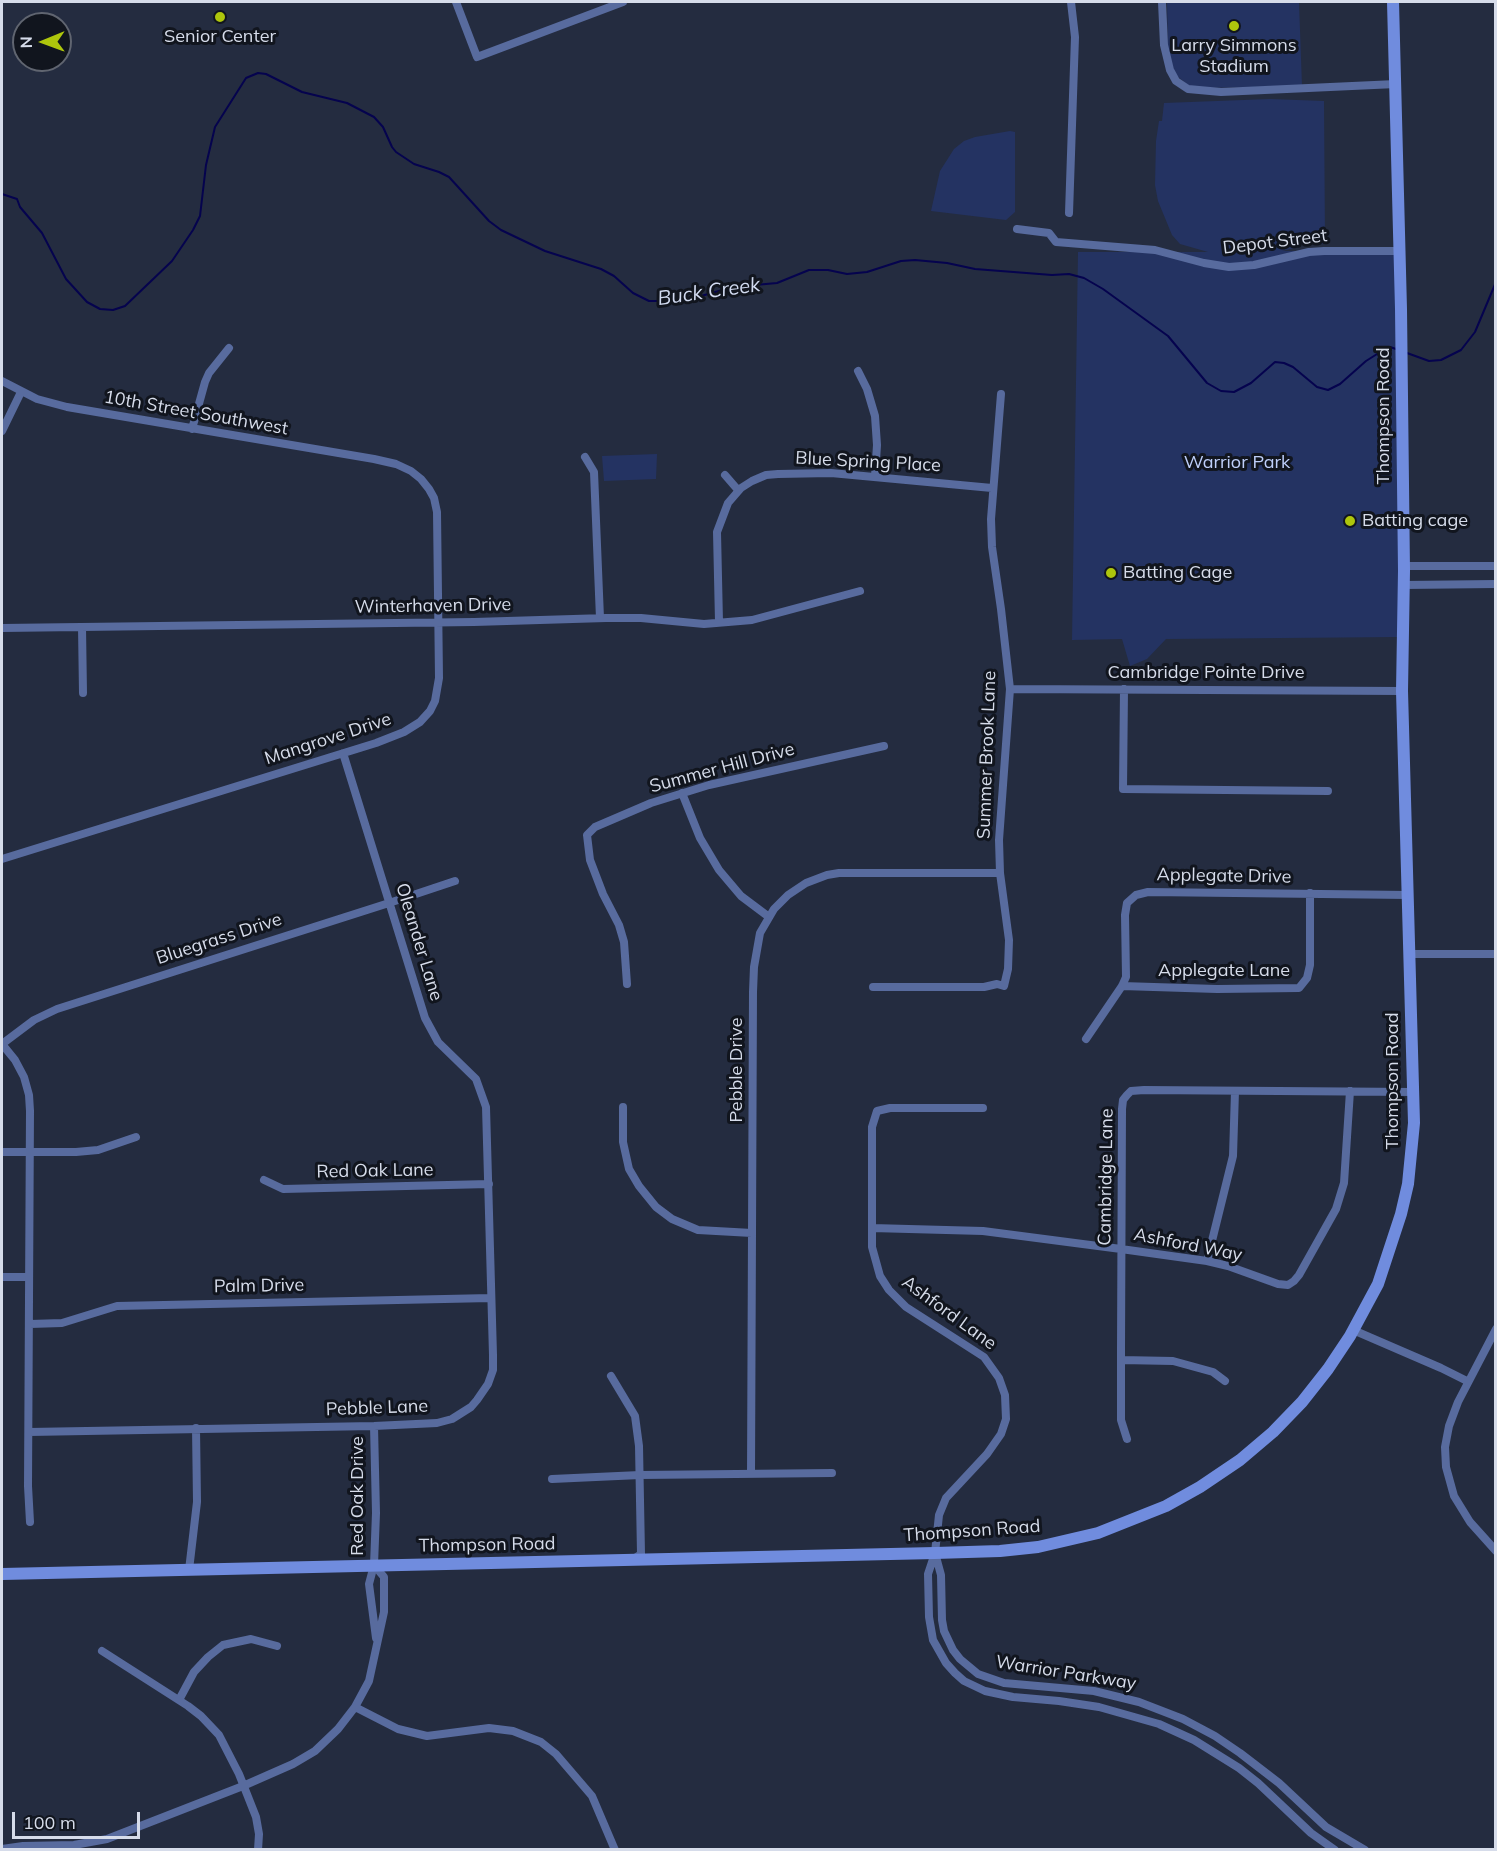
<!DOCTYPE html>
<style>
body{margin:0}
#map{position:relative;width:1497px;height:1851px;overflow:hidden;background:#242c40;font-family:Mulish,sans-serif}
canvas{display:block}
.frame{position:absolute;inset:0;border:3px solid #d6dcea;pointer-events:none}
.north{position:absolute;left:12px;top:12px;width:60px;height:60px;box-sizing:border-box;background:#11151e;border:2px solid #606570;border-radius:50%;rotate:269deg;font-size:16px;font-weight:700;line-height:24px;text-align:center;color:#d6dcea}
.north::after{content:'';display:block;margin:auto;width:21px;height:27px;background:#aec60c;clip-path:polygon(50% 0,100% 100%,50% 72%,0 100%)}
.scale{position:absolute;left:12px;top:1812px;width:128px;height:27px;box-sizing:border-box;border:3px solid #d6dcea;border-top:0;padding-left:8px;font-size:18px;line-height:21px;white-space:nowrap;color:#d6dcea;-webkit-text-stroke:4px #11151e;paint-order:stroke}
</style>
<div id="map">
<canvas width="1497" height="1851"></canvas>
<div class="frame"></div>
<div class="north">N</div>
<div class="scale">100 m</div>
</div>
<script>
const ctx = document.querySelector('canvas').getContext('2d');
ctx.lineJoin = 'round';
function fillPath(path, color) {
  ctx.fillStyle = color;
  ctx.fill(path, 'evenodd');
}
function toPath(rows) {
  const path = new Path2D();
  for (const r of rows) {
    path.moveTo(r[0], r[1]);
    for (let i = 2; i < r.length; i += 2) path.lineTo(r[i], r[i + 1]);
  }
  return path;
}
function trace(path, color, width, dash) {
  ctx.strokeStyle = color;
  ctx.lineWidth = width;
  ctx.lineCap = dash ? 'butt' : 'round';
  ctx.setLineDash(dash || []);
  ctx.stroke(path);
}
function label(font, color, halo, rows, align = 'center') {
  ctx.font = font + ' Mulish,sans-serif';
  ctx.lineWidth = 6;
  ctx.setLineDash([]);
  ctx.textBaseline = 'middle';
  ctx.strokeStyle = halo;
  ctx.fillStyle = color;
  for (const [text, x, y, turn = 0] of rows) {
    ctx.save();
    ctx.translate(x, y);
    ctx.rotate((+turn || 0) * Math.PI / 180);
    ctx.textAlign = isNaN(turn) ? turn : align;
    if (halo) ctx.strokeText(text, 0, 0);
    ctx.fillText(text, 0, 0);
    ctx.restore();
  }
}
const green = toPath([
 [1167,2,1299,2,1302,86,1203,88,1189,86,1175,74,1168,50],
 [1270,99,1324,101,1325,244,1294,243,1294,248,1282,251,1400,251,1398,637,1166,639,1147,659,1130,666,1122,639,1072,640,1078,252,1208,252,1180,244,1172,235,1158,201,1155,185,1156,141,1159,121,1162,121,1164,103],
 [1010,131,1015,132,1015,212,1006,220,931,211,940,171,954,149,964,141,975,137],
 [657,454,656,479,604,481,602,456]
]);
const stream = toPath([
 [2,194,17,199,20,207,42,233,66,279,87,302,100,309,113,310,125,306,172,261,193,230,200,216,206,165,215,127,246,78,258,73,266,74,302,92,347,103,374,117,383,127,392,147,396,152,414,164,439,172,449,177,489,221,501,230,545,251,601,269,614,276,633,293,649,301,668,301,701,296,733,287,777,283,809,270,828,270,847,274,867,272,901,261,915,260,947,263,975,269,1052,275,1069,274,1084,278,1103,289,1168,336,1207,383,1221,391,1234,392,1251,383,1275,362,1284,363,1293,367,1317,387,1328,390,1340,384,1366,361,1385,349,1390,347,1396,349],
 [1407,353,1429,361,1441,360,1461,350,1475,332,1496,282]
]);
const street = toPath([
 [456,2,477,57,623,2],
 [1162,2,1164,45,1170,70,1176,81,1188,89,1221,92,1396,84],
 [1069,213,1075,37,1071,2],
 [1017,229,1049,233,1056,242,1155,250,1204,263,1229,267,1254,265,1309,252,1324,251,1400,251],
 [858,371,867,389,875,416,877,445,875,476],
 [2,381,37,399,67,407,374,459,396,464,411,471,421,479,429,489,434,498,437,512,439,678,435,701,430,711,420,722,404,732,376,743,2,859],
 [192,429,205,382,209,373,229,348],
 [2,431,21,392],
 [585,457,594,472,600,618],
 [725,475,738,490],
 [1404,566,1496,566],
 [1404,585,1496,584],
 [719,622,717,532,728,503,741,488,752,481,766,475,778,474,831,473,992,488],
 [82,627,83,693],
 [2,628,474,622,606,618,641,618,704,624,752,620,860,591],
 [1010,689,1402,691],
 [1124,689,1123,789,1328,791],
 [682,793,700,838,719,870,741,896,769,917],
 [1410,954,1496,954],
 [627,984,624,942,619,925,603,894,590,860,587,835,595,827,651,803,709,785,884,746],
 [1122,986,1217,989,1299,988,1307,978,1310,965,1310,893],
 [873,987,984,987,997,984,1004,986,1008,969,1009,940,1000,873,999,840,1010,689,1001,609,992,547,991,519,1001,394],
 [1086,1039,1122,986,1126,977,1125,915,1127,903,1136,895,1148,892,1408,895],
 [2,1044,15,1060,24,1077,29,1095,30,1111,28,1486,30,1522],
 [2,1044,34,1020,57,1009,389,903,455,881],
 [623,1107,623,1142,629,1169,639,1186,656,1207,672,1219,698,1230,752,1233],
 [983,1108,890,1108,877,1111,872,1127,872,1247,880,1276,889,1290,906,1307,984,1357,999,1378,1005,1395,1006,1419,1001,1434,987,1454,946,1498,939,1515,935,1553,928,1574,929,1617,933,1640,946,1663,955,1673,964,1681,985,1691,1013,1697,1059,1701,1099,1707,1159,1724,1194,1740,1239,1768,1258,1783,1311,1833,1335,1850],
 [2,1152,76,1152,98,1150,136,1137],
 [264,1180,283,1189,489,1184],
 [872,1228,983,1231,1121,1249,1207,1261,1228,1266,1278,1284,1288,1285,1294,1281,1299,1275,1336,1209,1344,1183,1350,1091],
 [1207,1261,1233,1156,1235,1091],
 [2,1277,29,1277],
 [30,1324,62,1323,117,1306,491,1298],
 [1496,1329,1458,1402,1449,1426,1445,1447,1446,1467,1454,1496,1470,1522,1496,1551],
 [1353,1330,1441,1368,1467,1381],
 [1121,1360,1173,1361,1213,1372,1225,1381],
 [611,1376,635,1416,639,1446,641,1554,632,1560],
 [374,1426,376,1513,374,1565,369,1584,376,1638],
 [29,1432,374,1426,437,1423,452,1419,471,1407,477,1400,488,1384,493,1370,493,1355,486,1107,476,1079,438,1042,425,1018,343,753],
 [1127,1439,1121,1420,1121,1349,1122,1109,1123,1100,1127,1095,1131,1091,1144,1090,1413,1092],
 [751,1474,753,992,754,967,760,933,774,909,788,895,806,883,827,875,839,873,1000,873],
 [552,1479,640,1475,832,1473],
 [935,1553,941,1575,942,1620,944,1631,953,1650,960,1659,978,1674,1004,1683,1094,1691,1139,1702,1183,1719,1215,1736,1240,1753,1279,1783,1326,1827,1365,1850],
 [189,1570,197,1502,196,1428],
 [102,1651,188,1706,201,1716,219,1735,239,1774,256,1817,259,1834,258,1850],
 [179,1700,194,1672,208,1657,223,1645,251,1639,277,1646],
 [355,1707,398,1729,427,1736,489,1728,513,1731,541,1742,556,1754,592,1796,615,1850],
 [2,1849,23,1846,74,1845,107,1839,243,1786,293,1764,315,1751,338,1729,355,1707,369,1681,384,1612,384,1577,374,1565]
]);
const secondary = toPath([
 [2,1574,935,1553,1000,1551,1038,1547,1098,1533,1166,1506,1200,1487,1240,1460,1273,1432,1302,1402,1328,1369,1350,1336,1378,1284,1401,1214,1408,1184,1414,1123,1402,691,1404,571,1401,309,1393,2]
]);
const markers = [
 [220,17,6,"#aec60c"],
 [1234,26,6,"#aec60c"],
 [1350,521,6,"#aec60c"],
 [1111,573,6,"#aec60c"]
];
const poiNames = [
 ["Senior Center",220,37],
 ["Larry Simmons",1234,46],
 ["Stadium",1234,67],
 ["Batting cage",1362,521,"left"],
 ["Batting Cage",1123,573,"left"]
];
const streetNames = [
 ["Depot Street",1275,242,-7],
 ["10th Street Southwest",196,413,10],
 ["Thompson Road",1384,416,-90],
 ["Blue Spring Place",868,462,3],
 ["Winterhaven Drive",433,606,-1],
 ["Cambridge Pointe Drive",1206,673],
 ["Mangrove Drive",328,739,-18],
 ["Summer Brook Lane",987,755,-88],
 ["Summer Hill Drive",722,768,-15],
 ["Applegate Drive",1224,876,1],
 ["Bluegrass Drive",219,939,-18],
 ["Oleander Lane",419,942,73],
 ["Applegate Lane",1224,971],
 ["Pebble Drive",737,1070,-90],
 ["Thompson Road",1393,1081,-90],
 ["Red Oak Lane",375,1171,-1],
 ["Cambridge Lane",1106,1177,-89],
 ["Ashford Way",1188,1245,11],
 ["Palm Drive",259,1286,-1],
 ["Ashford Lane",949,1313,36],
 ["Pebble Lane",377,1408,-2],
 ["Red Oak Drive",358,1496,-90],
 ["Thompson Road",972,1531,-4],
 ["Thompson Road",487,1545,-1],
 ["Warrior Parkway",1066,1673,9]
];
const parkNames = [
 ["Warrior Park",1237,463]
];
const waterNames = [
 ["Buck Creek",709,292,-8]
];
fillPath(green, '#243362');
trace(stream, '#05034e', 2);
trace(street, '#586b9e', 8);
trace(secondary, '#708cde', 12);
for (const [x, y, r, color] of markers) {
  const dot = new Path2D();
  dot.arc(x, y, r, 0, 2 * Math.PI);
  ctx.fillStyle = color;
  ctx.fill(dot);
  trace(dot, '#11151e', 2);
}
label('18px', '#d6dcea', '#11151e', poiNames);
label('18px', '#d6dcea', '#11151e', streetNames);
label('18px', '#becffa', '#11151e', parkNames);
label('italic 20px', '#d1daf0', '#11151e', waterNames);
</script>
